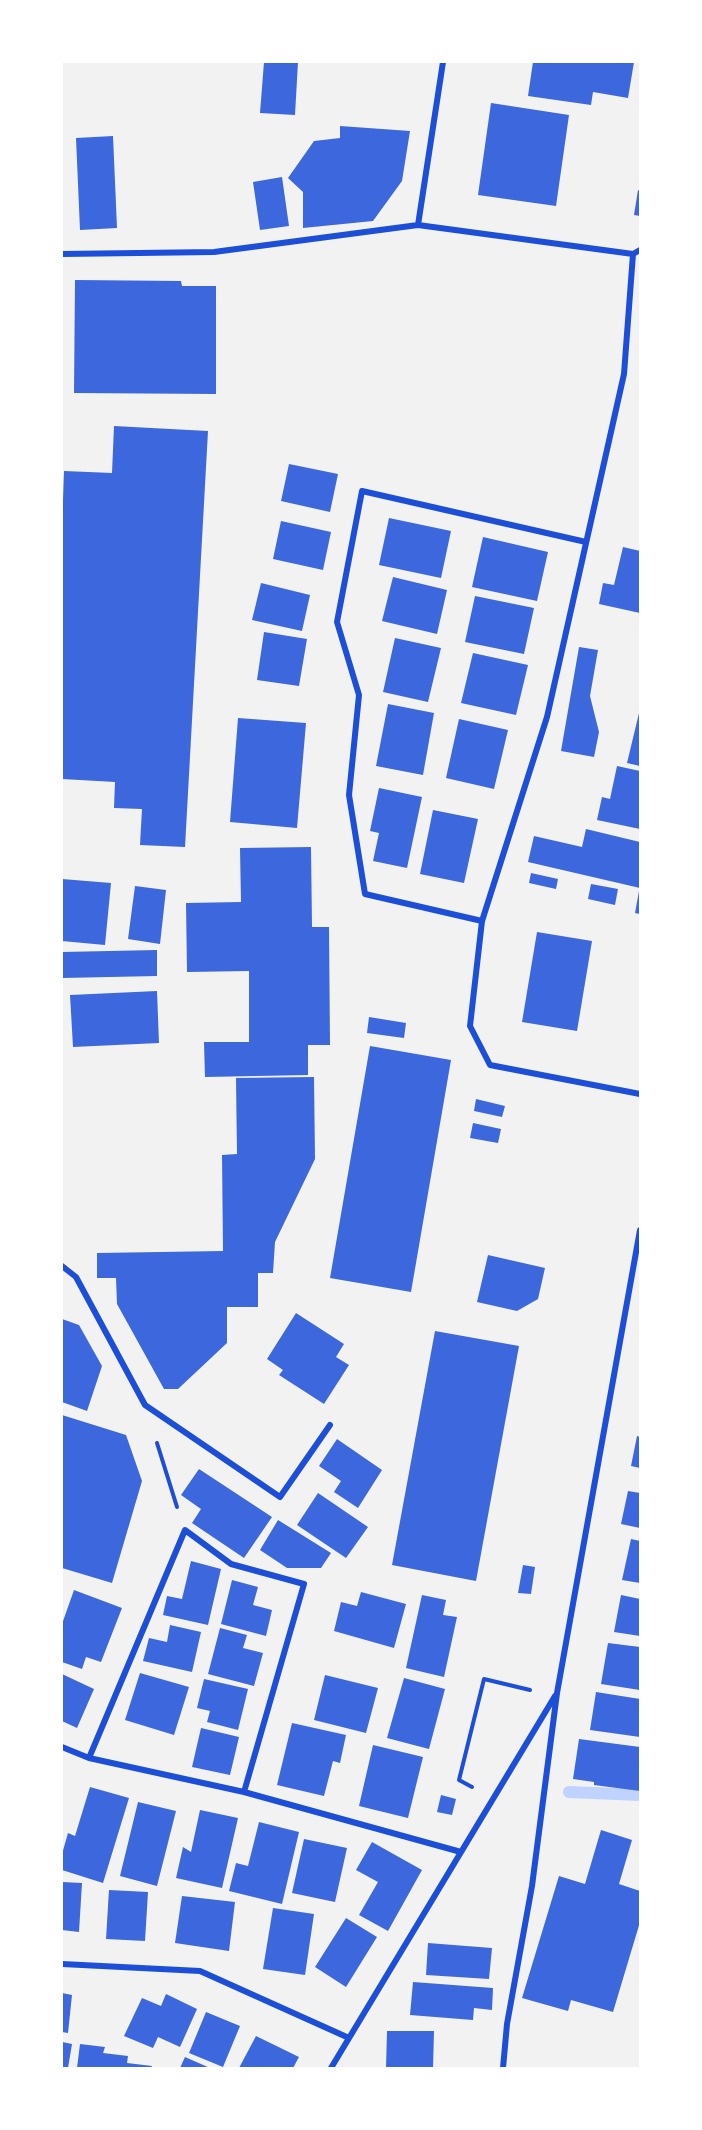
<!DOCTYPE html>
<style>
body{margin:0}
#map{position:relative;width:702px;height:2130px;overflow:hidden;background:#f2f2f2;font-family:Jost,sans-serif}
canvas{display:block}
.frame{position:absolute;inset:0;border:63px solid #fff;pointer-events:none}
</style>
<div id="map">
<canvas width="702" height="2130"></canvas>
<div class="frame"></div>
</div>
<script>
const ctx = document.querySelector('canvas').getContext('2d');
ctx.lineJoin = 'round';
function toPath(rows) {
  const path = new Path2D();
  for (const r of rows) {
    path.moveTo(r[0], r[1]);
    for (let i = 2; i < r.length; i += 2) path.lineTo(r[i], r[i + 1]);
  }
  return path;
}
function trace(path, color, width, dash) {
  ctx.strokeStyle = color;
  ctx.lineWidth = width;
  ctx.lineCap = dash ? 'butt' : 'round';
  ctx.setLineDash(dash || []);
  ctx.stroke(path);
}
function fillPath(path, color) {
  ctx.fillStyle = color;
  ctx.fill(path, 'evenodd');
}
const stream = toPath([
 [569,1792,640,1795]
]);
const building = toPath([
 [264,62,298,62,295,115,260,113],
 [533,62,634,62,628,98,593,92,591,105,528,96],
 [491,103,569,115,556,206,478,195],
 [340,126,410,131,402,181,373,221,303,228,303,192,288,178,314,141,340,138],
 [113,136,117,228,80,230,76,138],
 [282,177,289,226,260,230,253,182],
 [638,190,640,191,640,216,634,215],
 [75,280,181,281,182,286,216,286,216,394,74,393],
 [114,426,208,431,185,847,140,845,142,809,114,808,115,782,62,779,62,529,64,471,112,473],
 [289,464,338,474,330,512,281,501],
 [389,518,451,531,441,578,379,565],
 [281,521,331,532,323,570,273,559],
 [483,537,548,552,537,601,472,587],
 [623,547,640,551,640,613,599,604,603,583,614,585],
 [393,577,447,590,437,634,382,621],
 [261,583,310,595,302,631,252,620],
 [475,596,534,608,524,654,465,642],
 [264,632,307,639,299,686,257,680],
 [395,638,441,648,428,702,383,692],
 [579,647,598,650,590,696,599,732,594,757,561,751],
 [473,653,528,665,516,715,461,703],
 [388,704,434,713,423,775,376,766],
 [640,709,640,766,627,763],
 [238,718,306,723,297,828,230,822],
 [459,719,508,730,494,789,446,778],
 [617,766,640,771,640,829,597,820,602,797,610,799],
 [379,788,422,797,407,868,373,861,379,833,370,831],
 [433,810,478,819,464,883,420,874],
 [586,829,640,842,640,888,528,862,534,836,582,847],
 [311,847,312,927,329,927,330,1045,308,1045,308,1075,205,1077,204,1042,249,1042,249,971,187,972,186,903,241,902,240,848],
 [531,873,558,879,556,889,529,883],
 [62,879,111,883,105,945,62,941],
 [591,884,618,889,615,905,588,899],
 [135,886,166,890,160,944,128,939],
 [639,891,640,891,640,914,635,913],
 [537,932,592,941,577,1031,522,1022],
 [157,950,157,976,62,978,62,952],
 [157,991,159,1043,73,1047,70,995],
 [369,1017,406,1023,404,1038,367,1033],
 [370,1046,451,1060,411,1292,330,1278],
 [314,1077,315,1159,275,1242,273,1273,258,1273,258,1307,227,1307,227,1343,178,1389,164,1389,117,1304,116,1278,97,1278,97,1253,223,1251,222,1155,237,1154,236,1078],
 [476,1099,505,1106,502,1117,474,1111],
 [473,1123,501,1129,498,1143,470,1138],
 [488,1255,545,1268,538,1299,517,1311,477,1302],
 [296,1313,344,1344,336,1357,349,1365,324,1404,279,1375,283,1370,267,1359],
 [62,1319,79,1325,102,1366,87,1411,62,1402],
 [435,1331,519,1346,476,1581,392,1565],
 [62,1415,126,1435,142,1481,112,1583,62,1568],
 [637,1436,640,1437,640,1468,631,1466],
 [337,1439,382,1470,358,1508,334,1492,341,1481,319,1466],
 [199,1469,272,1517,244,1558,192,1523,201,1509,181,1495],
 [628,1491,640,1493,640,1528,621,1524],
 [318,1493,368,1527,346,1558,297,1525],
 [278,1520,331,1553,321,1568,287,1568,260,1550],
 [631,1539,640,1541,640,1583,622,1580],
 [191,1561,221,1569,208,1625,163,1615,167,1596,182,1599],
 [523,1565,535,1567,531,1594,518,1593],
 [232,1580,258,1587,253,1605,272,1610,266,1636,221,1624],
 [74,1590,122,1608,101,1662,86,1657,82,1669,62,1662,62,1624],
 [361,1592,406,1604,394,1648,334,1631,341,1602,357,1606],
 [422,1595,446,1600,443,1615,457,1617,444,1677,406,1668],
 [621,1595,640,1599,640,1636,614,1632],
 [170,1625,201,1632,192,1672,143,1661,149,1638,167,1642],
 [220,1628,247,1635,243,1648,263,1653,254,1686,208,1674],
 [608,1643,640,1647,640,1690,601,1684],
 [140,1673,189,1687,174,1735,125,1720],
 [62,1674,94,1689,77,1728,62,1721],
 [325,1675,378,1688,366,1733,314,1720],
 [404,1678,445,1689,429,1749,387,1738],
 [204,1679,248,1689,238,1730,207,1722,210,1711,197,1708],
 [596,1692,640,1699,640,1737,590,1730],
 [292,1723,346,1735,340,1763,333,1761,324,1796,277,1785],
 [201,1728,239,1737,230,1775,192,1767],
 [579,1739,640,1747,640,1791,594,1785,594,1782,573,1779],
 [373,1745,423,1757,408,1818,359,1806],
 [90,1787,129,1798,103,1883,62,1870,62,1854,68,1833,75,1836],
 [441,1795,456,1799,452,1815,437,1812],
 [138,1802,176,1811,157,1886,120,1876],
 [200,1810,238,1818,222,1888,176,1878,183,1847,191,1852],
 [259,1822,299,1832,282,1904,229,1891,236,1863,248,1866],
 [601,1830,632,1840,619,1884,640,1891,640,1922,613,2012,571,2000,568,2011,522,1998,559,1876,585,1884],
 [304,1839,347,1848,335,1902,292,1893],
 [372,1842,422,1870,388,1931,359,1915,378,1882,356,1870],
 [62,1882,82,1883,79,1932,62,1930],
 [109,1890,148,1892,145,1941,106,1939],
 [182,1896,235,1902,229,1951,175,1943],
 [273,1908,314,1914,305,1975,263,1969],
 [346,1918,377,1937,346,1987,315,1967],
 [428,1943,492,1948,489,1979,426,1975],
 [413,1982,493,1988,492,2010,474,2008,473,2020,410,2015],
 [62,1993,72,1995,68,2033,62,2032],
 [166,1994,197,2009,180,2047,158,2037,153,2048,124,2036,142,1998,161,2006],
 [206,2012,240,2026,223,2067,189,2053],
 [387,2031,434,2031,433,2068,386,2068],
 [256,2036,299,2057,293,2068,239,2068],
 [62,2042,72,2044,68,2068,62,2068],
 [80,2044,105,2047,103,2053,128,2056,127,2063,152,2066,151,2068,77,2068],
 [185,2057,210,2068,180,2068]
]);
const path = toPath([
 [157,1443,177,1507],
 [472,1787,459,1780,484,1679,530,1690]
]);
const minor = toPath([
 [418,225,443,62],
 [62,254,214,252,418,225,633,254,640,250],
 [633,254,624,374,547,717,482,921,470,1026,490,1065,640,1094],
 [482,921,365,894,349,795,359,695,337,622,362,491,586,542],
 [62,1266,76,1277,145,1405,280,1497,330,1425],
 [62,1747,89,1758,244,1792,461,1852],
 [89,1758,185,1530,231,1564,304,1584,244,1792],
 [62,1964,200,1971,349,2038],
 [331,2068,555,1696],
 [503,2068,507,2024,532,1886,557,1693,640,1230]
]);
trace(stream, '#bfd3fe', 12);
fillPath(building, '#3d67dc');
trace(path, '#1d4ed8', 4);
trace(minor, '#1d4ed8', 6);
</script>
